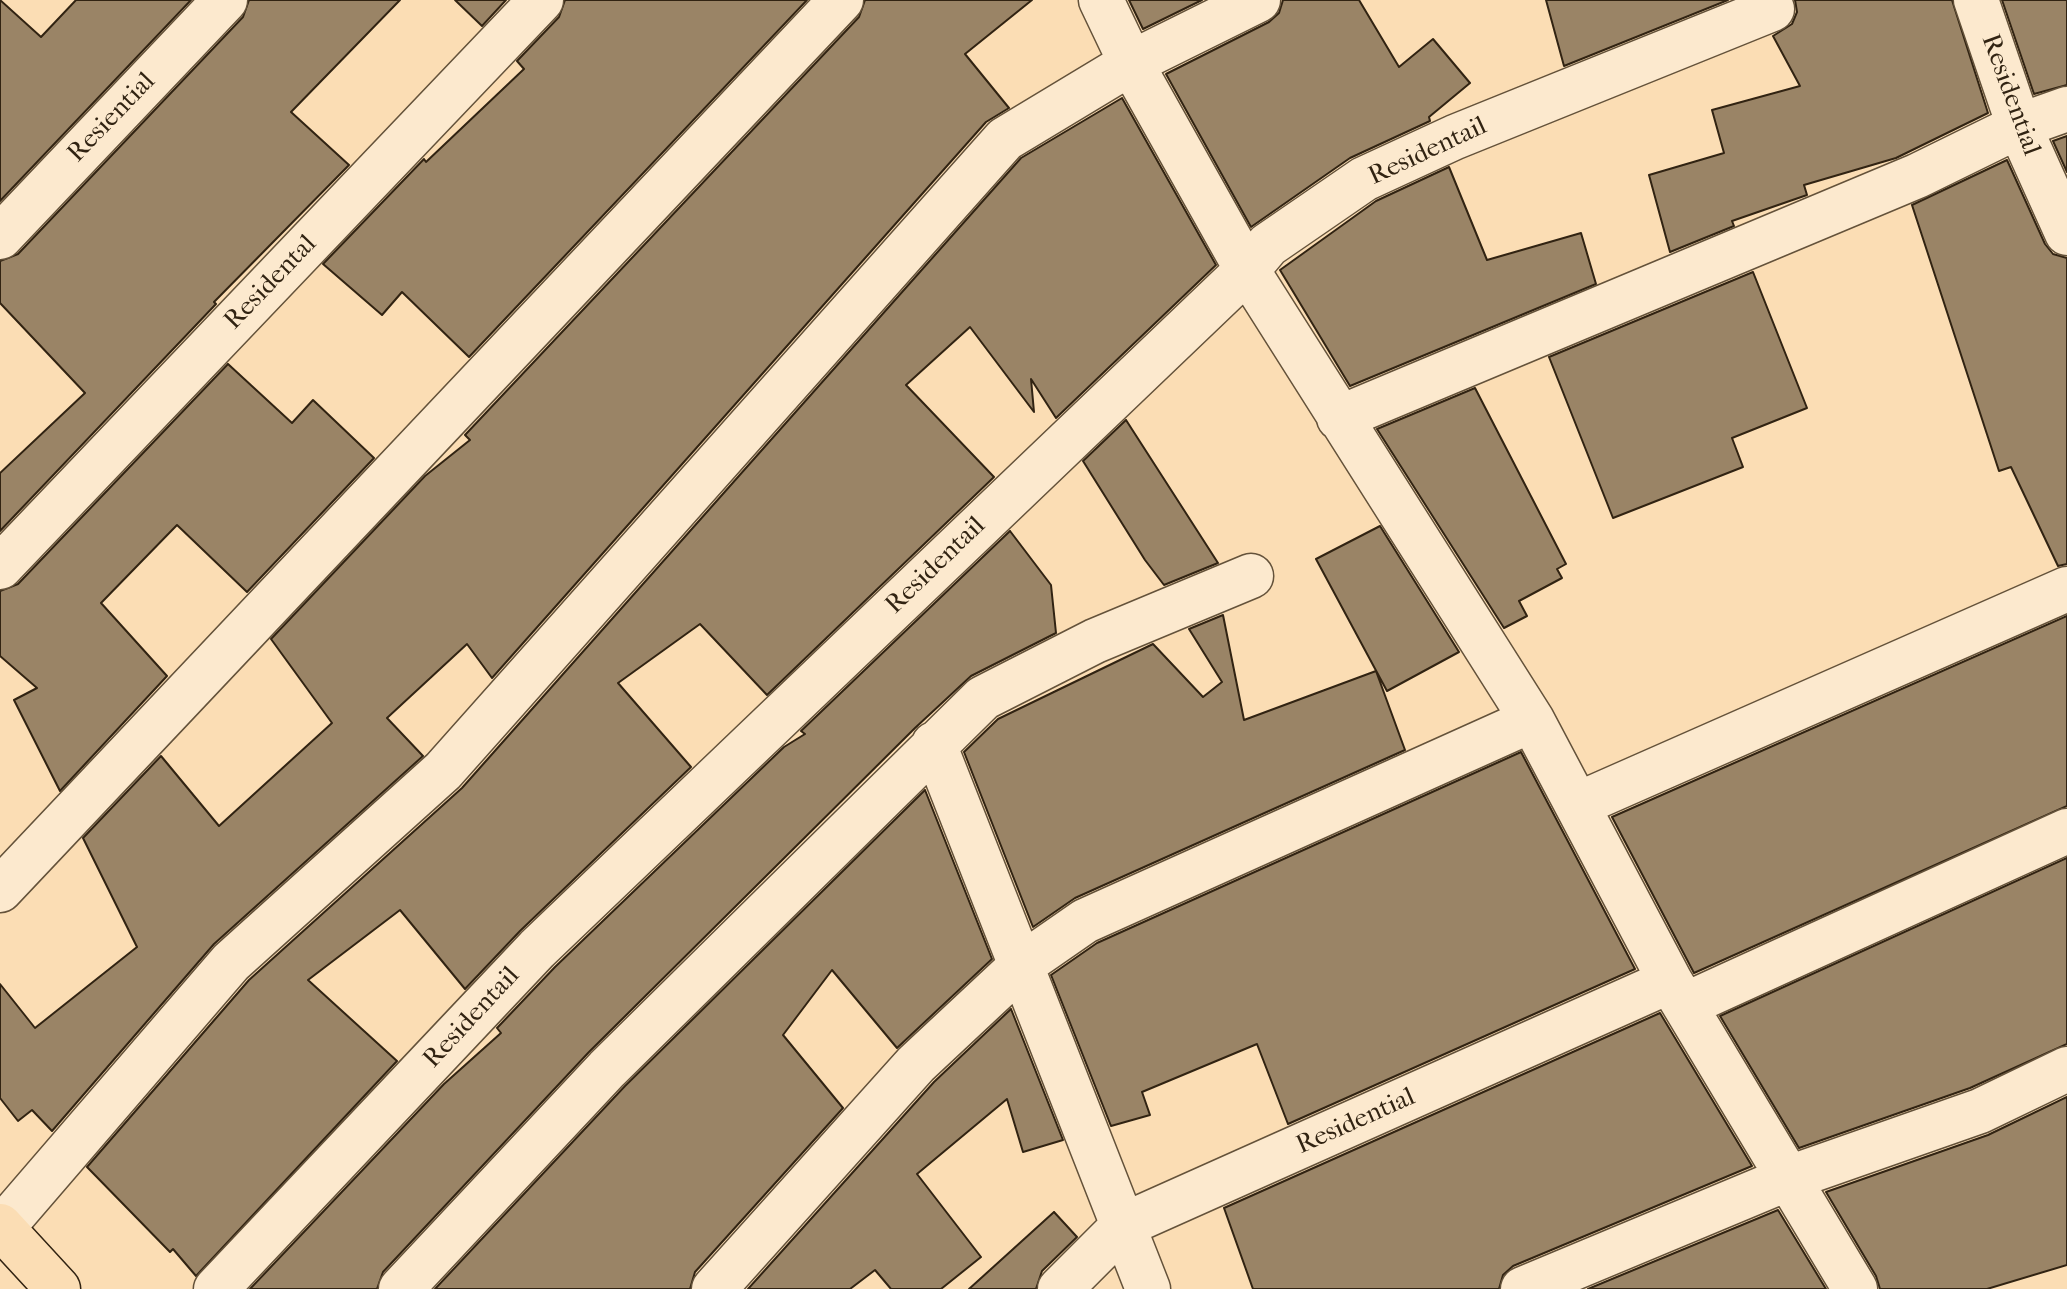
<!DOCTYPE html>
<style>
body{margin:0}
canvas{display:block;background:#fbddb4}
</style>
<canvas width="2067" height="1289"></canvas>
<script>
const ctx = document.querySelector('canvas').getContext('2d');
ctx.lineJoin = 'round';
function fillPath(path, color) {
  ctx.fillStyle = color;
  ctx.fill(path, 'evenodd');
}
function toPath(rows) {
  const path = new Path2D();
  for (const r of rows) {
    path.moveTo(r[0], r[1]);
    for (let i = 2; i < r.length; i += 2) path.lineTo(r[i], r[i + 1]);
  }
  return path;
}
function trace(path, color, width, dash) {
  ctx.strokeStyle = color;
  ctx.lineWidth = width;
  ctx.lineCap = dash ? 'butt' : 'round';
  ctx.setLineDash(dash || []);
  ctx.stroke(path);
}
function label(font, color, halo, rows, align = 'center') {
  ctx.font = font + ' "IM FELL French Canon",serif';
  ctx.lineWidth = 6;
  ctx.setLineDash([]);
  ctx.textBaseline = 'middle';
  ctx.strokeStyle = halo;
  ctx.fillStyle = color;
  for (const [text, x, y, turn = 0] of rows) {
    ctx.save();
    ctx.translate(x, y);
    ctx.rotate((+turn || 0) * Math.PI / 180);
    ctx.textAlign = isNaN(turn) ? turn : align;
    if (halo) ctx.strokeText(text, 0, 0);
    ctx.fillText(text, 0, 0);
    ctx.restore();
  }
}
const building = toPath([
 [0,0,41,37,76,0,191,0,0,201,0,0],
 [249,0,400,0,291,112,349,165,214,302,216,304,0,531,0,473,85,393,0,303,0,261,18,254,243,17,249,0],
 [455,0,506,0,482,26,455,0],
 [565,0,807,0,469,357,402,292,382,315,323,264,424,159,426,162,524,69,517,61,559,17,565,0],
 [865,0,1032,0,965,54,1009,108,986,122,492,678,467,644,387,718,423,756,214,944,52,1131,32,1110,18,1121,0,1098,0,984,35,1028,137,947,83,838,161,756,219,826,332,723,271,639,425,476,470,440,465,435,859,17,865,0],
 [1129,0,1202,0,1143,29,1129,0],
 [1283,0,1359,0,1399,67,1433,39,1470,83,1429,117,1430,121,1350,158,1251,227,1166,74,1269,22,1279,13,1283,0],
 [1546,0,1728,0,1564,66,1546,0],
 [1795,0,1952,0,1988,113,1896,158,1804,185,1807,195,1732,221,1734,226,1670,252,1649,175,1724,153,1712,110,1800,86,1773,36,1792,24,1797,12,1795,0],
 [2002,0,2067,0,2067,85,2034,94,2002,0],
 [1122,98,1216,265,1056,418,1031,379,1034,412,970,327,906,385,994,477,767,695,700,624,618,683,691,767,520,931,465,989,400,910,308,980,397,1061,196,1276,173,1249,170,1252,87,1167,249,980,462,788,1021,158,1122,98],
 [2067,136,2067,172,2053,141,2067,136],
 [2007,160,2045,244,2053,254,2067,258,2067,564,2058,566,2011,467,1999,471,1912,205,2007,160],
 [1449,167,1487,260,1581,233,1596,284,1350,386,1280,270,1376,201,1449,167],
 [1753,272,1807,408,1732,438,1743,467,1613,518,1549,357,1753,272],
 [228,364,292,423,313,400,374,458,247,592,177,525,101,603,167,676,60,791,14,700,37,688,0,656,0,591,18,584,228,364],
 [1475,388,1566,564,1557,569,1562,578,1519,601,1527,616,1504,628,1377,429,1475,388],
 [1126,420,1218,563,1164,585,1145,560,1083,461,1126,420],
 [1380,526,1459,652,1387,691,1316,559,1380,526],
 [1010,531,1051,585,1056,633,971,676,915,728,589,1052,383,1272,377,1289,250,1289,444,1084,501,1033,497,1028,555,967,784,747,805,734,801,731,1010,531],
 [1223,615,1244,720,1376,671,1405,750,1075,898,1033,927,964,752,998,719,1153,644,1203,697,1222,682,1189,629,1223,615],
 [2067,616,2067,806,1694,973,1612,817,2067,616],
 [1521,752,1635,969,1288,1124,1257,1044,1142,1092,1150,1115,1111,1126,1051,975,1097,943,1521,752],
 [925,790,992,959,897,1048,832,970,783,1035,843,1108,695,1272,690,1289,435,1289,625,1086,925,790],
 [2067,858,2067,1044,1970,1088,1799,1148,1720,1016,2067,858],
 [1011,1009,1063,1140,1023,1152,1007,1099,917,1174,981,1257,941,1289,891,1289,875,1270,850,1289,748,1289,934,1082,1011,1009],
 [1660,1013,1752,1166,1513,1266,1503,1275,1499,1289,1253,1289,1224,1208,1660,1013],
 [2067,1097,2067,1265,1987,1289,1880,1289,1876,1276,1826,1192,1988,1135,2067,1097],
 [1778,1210,1826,1289,1588,1289,1778,1210],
 [1054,1212,1077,1237,1042,1271,1036,1289,969,1289,1054,1212]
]);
const minor = toPath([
 [1101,0,1131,63,1247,270,1532,720,1670,981,1855,1289],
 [1976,0,2019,126,2067,233],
 [0,237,225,0],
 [1339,418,1917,176,2019,126,2067,109],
 [0,567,541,0],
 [934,744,1148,1289],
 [1579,804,2067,589],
 [0,890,841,0],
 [1685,1005,2067,831],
 [2,1228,231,962,443,771,1005,139,1131,63,1258,0],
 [216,1289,537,949,1247,270,1268,245,1364,179,1455,137,1772,9],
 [401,1289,607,1069,983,698,1095,641,1251,576],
 [714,1289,916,1064,1023,964,1085,921,1532,720],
 [1060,1289,1124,1225,1670,981],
 [1523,1289,1789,1178,1980,1111,2067,1069]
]);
const trunk = toPath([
 [0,1226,58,1289]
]);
const streetNames = [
 ["Residential",2010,95,70],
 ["Resiential",112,118,-46],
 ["Residentail",1428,152,-25],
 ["Residental",271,283,-46],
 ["Residentail",936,566,-44],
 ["Residentail",472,1018,-47],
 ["Residential",1356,1122,-24]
];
fillPath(building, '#9a8466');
trace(building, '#312312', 2);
trace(minor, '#64523a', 47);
trace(trunk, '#312312', 47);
trace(minor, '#fce9ce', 44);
trace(trunk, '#fbddb4', 44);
label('26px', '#312312', '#fce9ce', streetNames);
</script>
